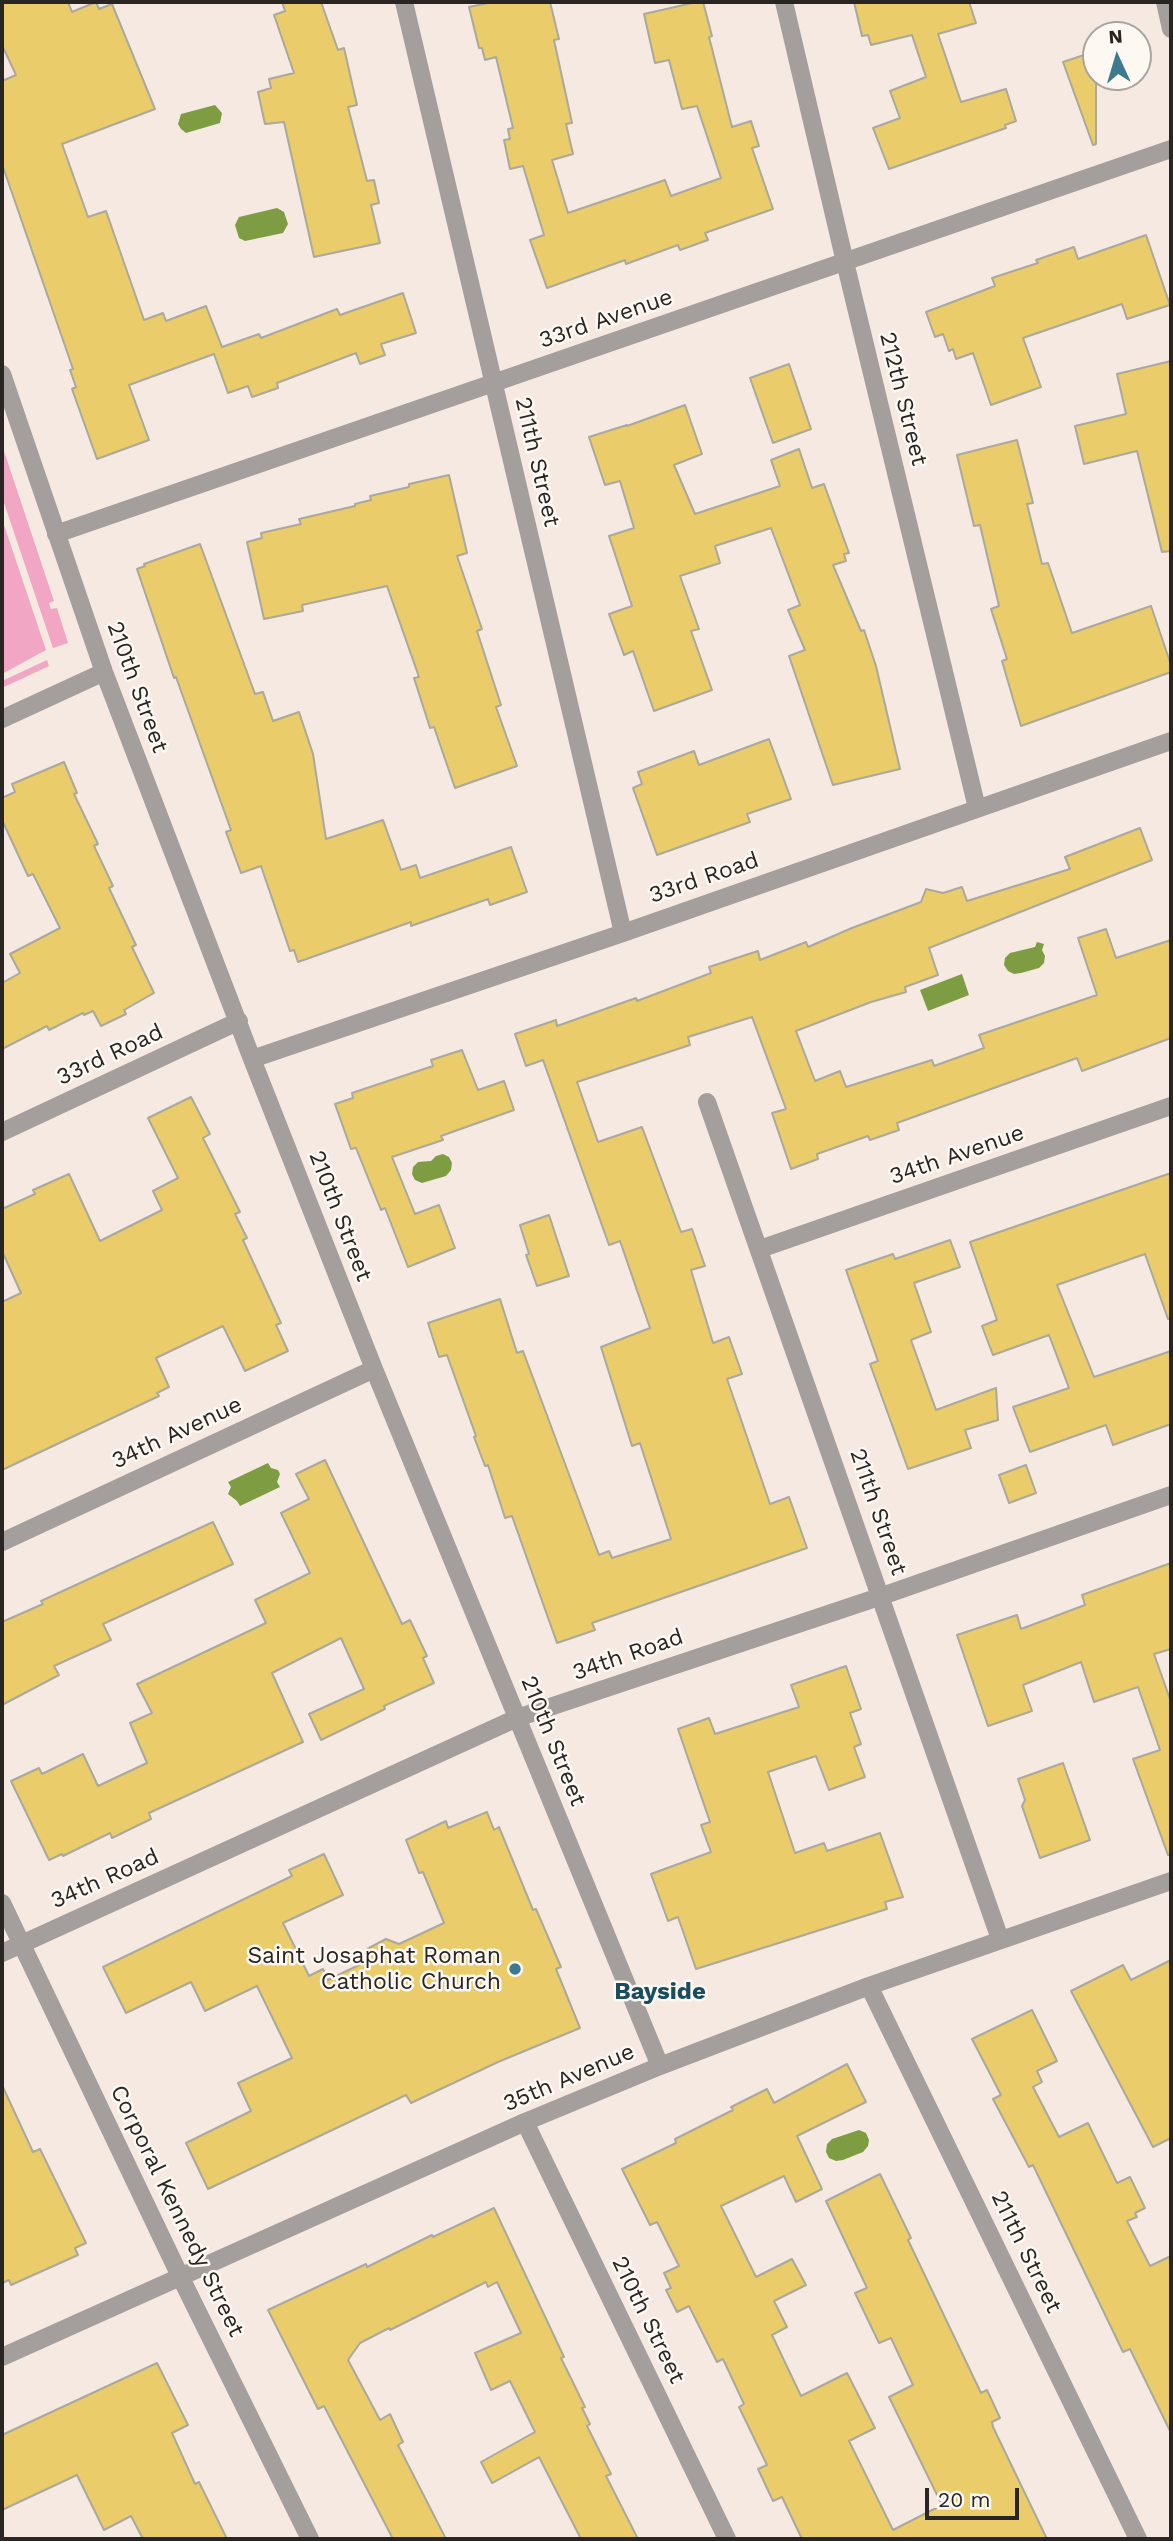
<!DOCTYPE html>
<style>
body{margin:0}
#map{position:relative;width:1173px;height:2541px;overflow:hidden;background:#f5e9e1;font-family:"Work Sans",sans-serif}
canvas{display:block}
.frame{position:absolute;inset:0;border:4px solid #292522;pointer-events:none}
.north{position:absolute;left:1082px;top:21px;width:70px;height:70px;box-sizing:border-box;background:#fef8f3;border:2px solid #a9a49f;border-radius:50%;rotate:356deg;font-size:19px;font-weight:700;line-height:28px;text-align:center;color:#292522}
.north::after{content:'';display:block;margin:auto;width:24px;height:32px;background:#3c7a8f;clip-path:polygon(50% 0,100% 100%,50% 72%,0 100%)}
.scale{position:absolute;left:925px;top:2488px;width:94px;height:32px;box-sizing:border-box;border:4px solid #292522;border-top:0;padding-left:9px;font-size:21px;line-height:24px;white-space:nowrap;color:#292522;-webkit-text-stroke:5px #fef8f3;paint-order:stroke}
</style>
<div id="map">
<canvas width="1173" height="2541"></canvas>
<div class="frame"></div>
<div class="north">N</div>
<div class="scale">20 m</div>
</div>
<script>
const ctx = document.querySelector('canvas').getContext('2d');
ctx.lineJoin = 'round';
function fillPath(path, color) {
  ctx.fillStyle = color;
  ctx.fill(path, 'evenodd');
}
function toPath(rows) {
  const path = new Path2D();
  for (const r of rows) {
    path.moveTo(r[0], r[1]);
    for (let i = 2; i < r.length; i += 2) path.lineTo(r[i], r[i + 1]);
  }
  return path;
}
function trace(path, color, width, dash) {
  ctx.strokeStyle = color;
  ctx.lineWidth = width;
  ctx.lineCap = dash ? 'butt' : 'round';
  ctx.setLineDash(dash || []);
  ctx.stroke(path);
}
function label(font, color, halo, rows, align = 'center') {
  ctx.font = font + ' "Work Sans",sans-serif';
  ctx.lineWidth = 5;
  ctx.setLineDash([]);
  ctx.textBaseline = 'middle';
  ctx.strokeStyle = halo;
  ctx.fillStyle = color;
  for (const [text, x, y, turn = 0] of rows) {
    ctx.save();
    ctx.translate(x, y);
    ctx.rotate((+turn || 0) * Math.PI / 180);
    ctx.textAlign = isNaN(turn) ? turn : align;
    if (halo) ctx.strokeText(text, 0, 0);
    ctx.fillText(text, 0, 0);
    ctx.restore();
  }
}
const green = toPath([
 [2,445,54,601,49,603,51,609,57,608,68,643,53,648,2,497],
 [2,519,46,650,2,674],
 [47,660,49,666,2,688,2,681]
]);
const water = toPath([
 [215,105,222,113,220,123,186,133,181,129,178,124,181,114],
 [277,208,284,212,288,224,283,233,245,241,239,238,235,225,239,217],
 [1037,942,1044,944,1042,950,1045,956,1044,963,1039,968,1021,973,1014,974,1008,971,1004,965,1005,958,1010,953,1035,947],
 [962,974,969,995,928,1011,920,990],
 [443,1154,449,1157,452,1163,451,1170,446,1176,422,1183,415,1180,412,1174,413,1167,418,1162,431,1161,436,1156],
 [268,1463,271,1468,278,1470,280,1474,277,1482,280,1487,240,1506,237,1501,228,1494,231,1487,228,1482],
 [859,2130,866,2133,869,2140,868,2146,863,2152,843,2160,836,2161,829,2158,826,2152,827,2144,832,2139]
]);
const building = toPath([
 [2,2,68,2,72,12,96,2,99,9,112,4,155,109,62,144,88,217,106,211,144,320,163,313,166,321,206,306,222,347,259,334,261,338,337,309,340,315,403,293,416,333,381,344,385,355,360,364,356,353,277,383,278,388,252,397,248,386,228,393,214,354,129,385,149,440,97,459,72,389,76,387,70,370,73,369,2,164,2,81,16,75,2,45,2,2],
 [282,2,321,2,338,50,344,48,357,105,348,107,367,181,374,180,379,203,371,205,380,243,314,257,284,122,265,124,258,92,271,88,269,79,294,73,274,15,285,11,282,2],
 [493,2,550,2,559,39,554,40,572,123,566,124,573,154,552,160,568,213,665,180,671,196,721,178,697,106,682,109,669,60,655,63,644,14,697,2,703,2,712,36,709,37,732,127,751,121,759,146,752,148,773,209,705,233,708,240,680,250,678,245,626,264,625,260,547,288,530,240,544,235,523,166,510,169,504,140,510,139,508,129,513,128,496,57,485,60,482,48,479,48,469,7,493,2],
 [854,2,969,2,976,23,938,34,961,102,1006,89,1016,121,1005,125,1006,128,889,169,873,128,900,118,890,91,926,77,912,35,871,45,868,35,862,36,854,2],
 [1096,51,1096,144,1093,145,1063,62,1096,51],
 [1146,235,1170,305,1127,319,1122,304,1023,338,1041,387,991,405,973,353,956,359,953,349,949,351,943,334,935,337,926,312,995,286,992,278,1038,263,1036,260,1074,247,1078,259,1146,235],
 [1171,361,1171,551,1162,552,1137,451,1084,464,1075,426,1126,414,1117,374,1171,361],
 [789,364,811,429,773,443,750,378,789,364],
 [685,405,702,454,674,465,695,514,780,486,771,460,799,449,812,488,824,484,849,553,844,554,846,561,833,565,861,631,864,630,876,666,900,769,833,785,789,656,805,650,788,610,800,605,771,528,715,546,720,563,680,576,699,629,691,631,712,690,654,711,633,651,624,655,609,614,632,606,609,536,634,528,620,481,605,485,589,437,627,425,627,426,685,405],
 [1017,440,1033,503,1027,504,1042,564,1048,563,1072,633,1151,606,1171,665,1171,672,1021,726,1002,661,1007,659,991,609,999,606,980,525,974,526,957,455,1017,440],
 [449,475,467,553,457,556,482,629,477,631,501,705,496,707,517,766,455,788,434,727,430,728,414,678,419,677,387,586,302,605,303,611,264,619,247,542,262,538,261,533,301,524,299,519,355,506,355,504,371,500,370,496,409,487,409,484,449,475],
 [200,544,255,694,263,692,273,721,299,712,313,754,326,839,383,820,401,870,416,865,420,878,511,847,527,892,490,905,488,899,411,926,411,922,298,962,294,950,290,951,261,866,241,873,226,832,231,830,176,677,174,678,137,569,145,566,144,564,200,544],
 [769,739,791,799,747,814,750,822,657,855,633,788,642,784,638,772,694,751,699,765,769,739],
 [64,762,77,793,74,794,98,844,94,846,113,886,109,888,136,945,132,947,154,993,124,1010,126,1014,101,1026,93,1011,84,1015,83,1013,49,1030,47,1026,2,1049,2,983,20,973,10,954,60,928,33,874,28,876,2,820,2,798,15,792,12,784,64,762],
 [1140,828,1152,860,929,948,938,975,905,987,906,992,871,1002,796,1031,815,1081,840,1071,846,1087,932,1060,934,1066,984,1048,979,1035,1097,995,1078,938,1106,929,1116,958,1171,940,1171,1038,1082,1071,1077,1058,897,1123,899,1130,870,1140,868,1136,817,1154,818,1159,791,1169,772,1113,786,1109,752,1017,688,1037,690,1045,577,1082,598,1142,642,1127,681,1232,692,1229,705,1266,691,1270,713,1343,729,1337,742,1374,727,1379,770,1504,789,1497,807,1548,592,1623,595,1630,557,1643,512,1516,505,1518,488,1465,485,1466,474,1437,476,1436,447,1355,439,1357,428,1323,500,1299,517,1353,523,1351,599,1555,609,1551,612,1558,671,1539,640,1443,632,1446,601,1347,650,1328,620,1241,609,1245,543,1060,526,1066,515,1034,556,1020,557,1026,636,998,637,1001,711,973,709,967,758,951,760,960,806,942,808,947,852,928,921,902,926,889,943,893,962,887,967,901,1070,869,1065,857,1140,828],
 [462,1050,478,1090,504,1081,514,1110,441,1136,443,1140,392,1157,415,1214,439,1205,455,1248,408,1267,385,1208,381,1210,356,1148,351,1149,335,1104,353,1098,352,1093,433,1066,431,1060,462,1050],
 [191,1097,210,1134,203,1138,240,1212,235,1214,247,1238,243,1240,281,1323,276,1325,288,1351,245,1371,223,1326,156,1358,169,1387,157,1393,159,1396,2,1470,2,1302,21,1293,2,1251,2,1209,35,1194,33,1190,69,1174,100,1241,162,1210,153,1191,178,1178,148,1118,191,1097],
 [1171,1173,1171,1318,1168,1319,1145,1254,1057,1285,1094,1377,1171,1351,1171,1424,1113,1445,1106,1425,1030,1452,1013,1407,1069,1388,1049,1335,993,1355,982,1326,997,1320,970,1242,1171,1173],
 [549,1215,569,1276,537,1286,526,1255,529,1254,520,1225,549,1215],
 [950,1240,960,1267,914,1283,931,1332,911,1340,936,1410,996,1388,998,1420,965,1430,971,1448,908,1469,870,1364,878,1361,846,1270,893,1254,895,1259,950,1240],
 [325,1460,402,1624,410,1620,427,1656,423,1658,434,1683,384,1706,385,1709,321,1740,309,1714,364,1689,341,1638,272,1673,303,1742,149,1813,151,1819,112,1838,110,1833,63,1856,62,1854,49,1860,11,1781,39,1768,42,1774,83,1754,98,1786,147,1763,130,1723,152,1713,137,1684,266,1623,255,1600,310,1573,281,1513,309,1499,296,1474,325,1460],
 [1026,1465,1036,1493,1009,1503,999,1475,1026,1465],
 [213,1522,233,1564,103,1624,111,1640,54,1666,59,1675,2,1705,2,1622,43,1604,41,1601,213,1522],
 [1171,1563,1171,1649,1154,1654,1171,1702,1171,1854,1168,1855,1133,1759,1160,1750,1138,1687,1094,1702,1081,1662,1023,1685,1032,1711,988,1726,957,1635,1017,1615,1021,1629,1085,1605,1082,1595,1171,1563],
 [846,1666,861,1709,850,1713,861,1744,854,1747,865,1777,829,1790,816,1756,768,1772,795,1853,824,1843,827,1851,880,1833,903,1897,885,1902,887,1909,696,1969,678,1917,668,1921,651,1874,711,1852,701,1825,710,1822,678,1729,709,1718,715,1734,799,1707,791,1685,846,1666],
 [1063,1763,1090,1840,1040,1858,1022,1806,1025,1800,1018,1779,1063,1763],
 [487,1812,494,1830,499,1827,533,1910,536,1909,561,1967,556,1969,580,2028,498,2062,411,2103,406,2095,208,2189,186,2143,251,2111,238,2083,292,2058,274,2021,257,1986,205,2011,191,1982,126,2013,103,1967,292,1876,289,1870,324,1854,343,1895,283,1923,309,1976,323,1969,328,1980,361,1964,367,1949,386,1939,399,1944,444,1923,423,1872,419,1873,406,1840,446,1821,448,1828,487,1812],
 [1171,1960,1171,2138,1153,2147,1071,1991,1123,1965,1131,1980,1171,1960],
 [1032,2010,1057,2061,1037,2071,1042,2082,1033,2087,1059,2137,1088,2123,1117,2183,1130,2177,1145,2208,1135,2213,1137,2217,1127,2221,1150,2266,1171,2256,1171,2433,1130,2349,1123,2352,1033,2165,1029,2167,993,2099,1001,2095,972,2039,1032,2010],
 [847,2064,866,2102,797,2136,822,2189,796,2202,784,2176,721,2206,756,2277,792,2259,806,2285,774,2301,787,2327,772,2335,801,2396,847,2373,875,2428,849,2441,893,2530,942,2505,889,2397,913,2385,891,2338,879,2343,855,2293,867,2288,826,2201,880,2174,911,2238,908,2240,981,2393,987,2390,1000,2418,992,2422,993,2427,1047,2539,802,2539,782,2497,773,2501,758,2469,767,2465,739,2407,744,2404,723,2359,717,2362,689,2306,677,2312,666,2290,671,2288,664,2273,679,2266,657,2222,650,2225,622,2169,676,2143,675,2139,733,2110,731,2107,767,2089,774,2103,847,2064],
 [2,2085,33,2152,40,2149,86,2243,75,2248,78,2255,11,2285,9,2280,2,2283,2,2085],
 [494,2208,564,2357,561,2358,585,2407,582,2408,590,2424,587,2426,611,2474,606,2476,638,2539,581,2539,539,2457,492,2483,481,2462,535,2432,510,2381,491,2390,475,2353,521,2333,497,2282,488,2287,486,2282,390,2330,389,2328,360,2343,348,2360,380,2420,390,2414,403,2442,398,2445,446,2539,393,2539,324,2406,318,2409,268,2310,366,2264,367,2267,432,2235,433,2237,494,2208],
 [157,2363,188,2425,172,2433,195,2484,199,2482,227,2539,143,2539,131,2516,104,2530,77,2475,2,2510,2,2435,157,2363]
]);
const minor = toPath([
 [404,2,623,933],
 [784,2,845,262,977,808],
 [1165,2,1171,29],
 [2,374,104,672,252,1059,374,1369,660,2066],
 [56,534,1171,149],
 [2,719,104,672],
 [252,1059,623,933,1171,741],
 [707,1102,1000,1939],
 [2,1132,239,1021],
 [760,1249,1171,1106],
 [2,1542,374,1369],
 [2,1903,180,2276,310,2539],
 [2,1953,517,1718,882,1596,1171,1495],
 [869,1986,1138,2539],
 [525,2122,727,2539],
 [2,2357,525,2122,660,2066,869,1986,1171,1881]
]);
const markers = [
 [515,1969,7,"#3c7a8f"]
];
const streetNames = [
 ["33rd Avenue",606,319,-19],
 ["212th Street",903,399,76],
 ["211th Street",537,462,77],
 ["210th Street",137,687,70],
 ["33rd Road",704,878,-19],
 ["33rd Road",110,1055,-25],
 ["34th Avenue",957,1155,-19],
 ["210th Street",340,1216,69],
 ["34th Avenue",177,1433,-25],
 ["211th Street",878,1512,71],
 ["34th Road",628,1655,-19],
 ["210th Street",553,1741,68],
 ["34th Road",105,1879,-24],
 ["35th Avenue",569,2078,-23],
 ["Corporal Kennedy Street",177,2211,64],
 ["211th Street",1026,2252,64],
 ["210th Street",648,2320,64]
];
const poiNames = [
 ["Saint Josaphat Roman",501,1956],
 ["Catholic Church",501,1982]
];
const neighbourhoodNames = [
 ["Bayside",660,1992]
];
fillPath(green, '#f1a7c3');
fillPath(water, '#7e9c42');
fillPath(building, '#eacc6a');
trace(building, '#aba89c', 2);
trace(minor, '#a49e9d', 18);
for (const [x, y, r, color] of markers) {
  const dot = new Path2D();
  dot.arc(x, y, r, 0, 2 * Math.PI);
  ctx.fillStyle = color;
  ctx.fill(dot);
  trace(dot, '#fef8f3', 2.5);
}
label('23px', '#292522', '#fef8f3', streetNames);
label('23px', '#292522', '#fef8f3', poiNames, 'right');
label('bold 24px', '#1a4d5e', '#fef8f3', neighbourhoodNames);
</script>
